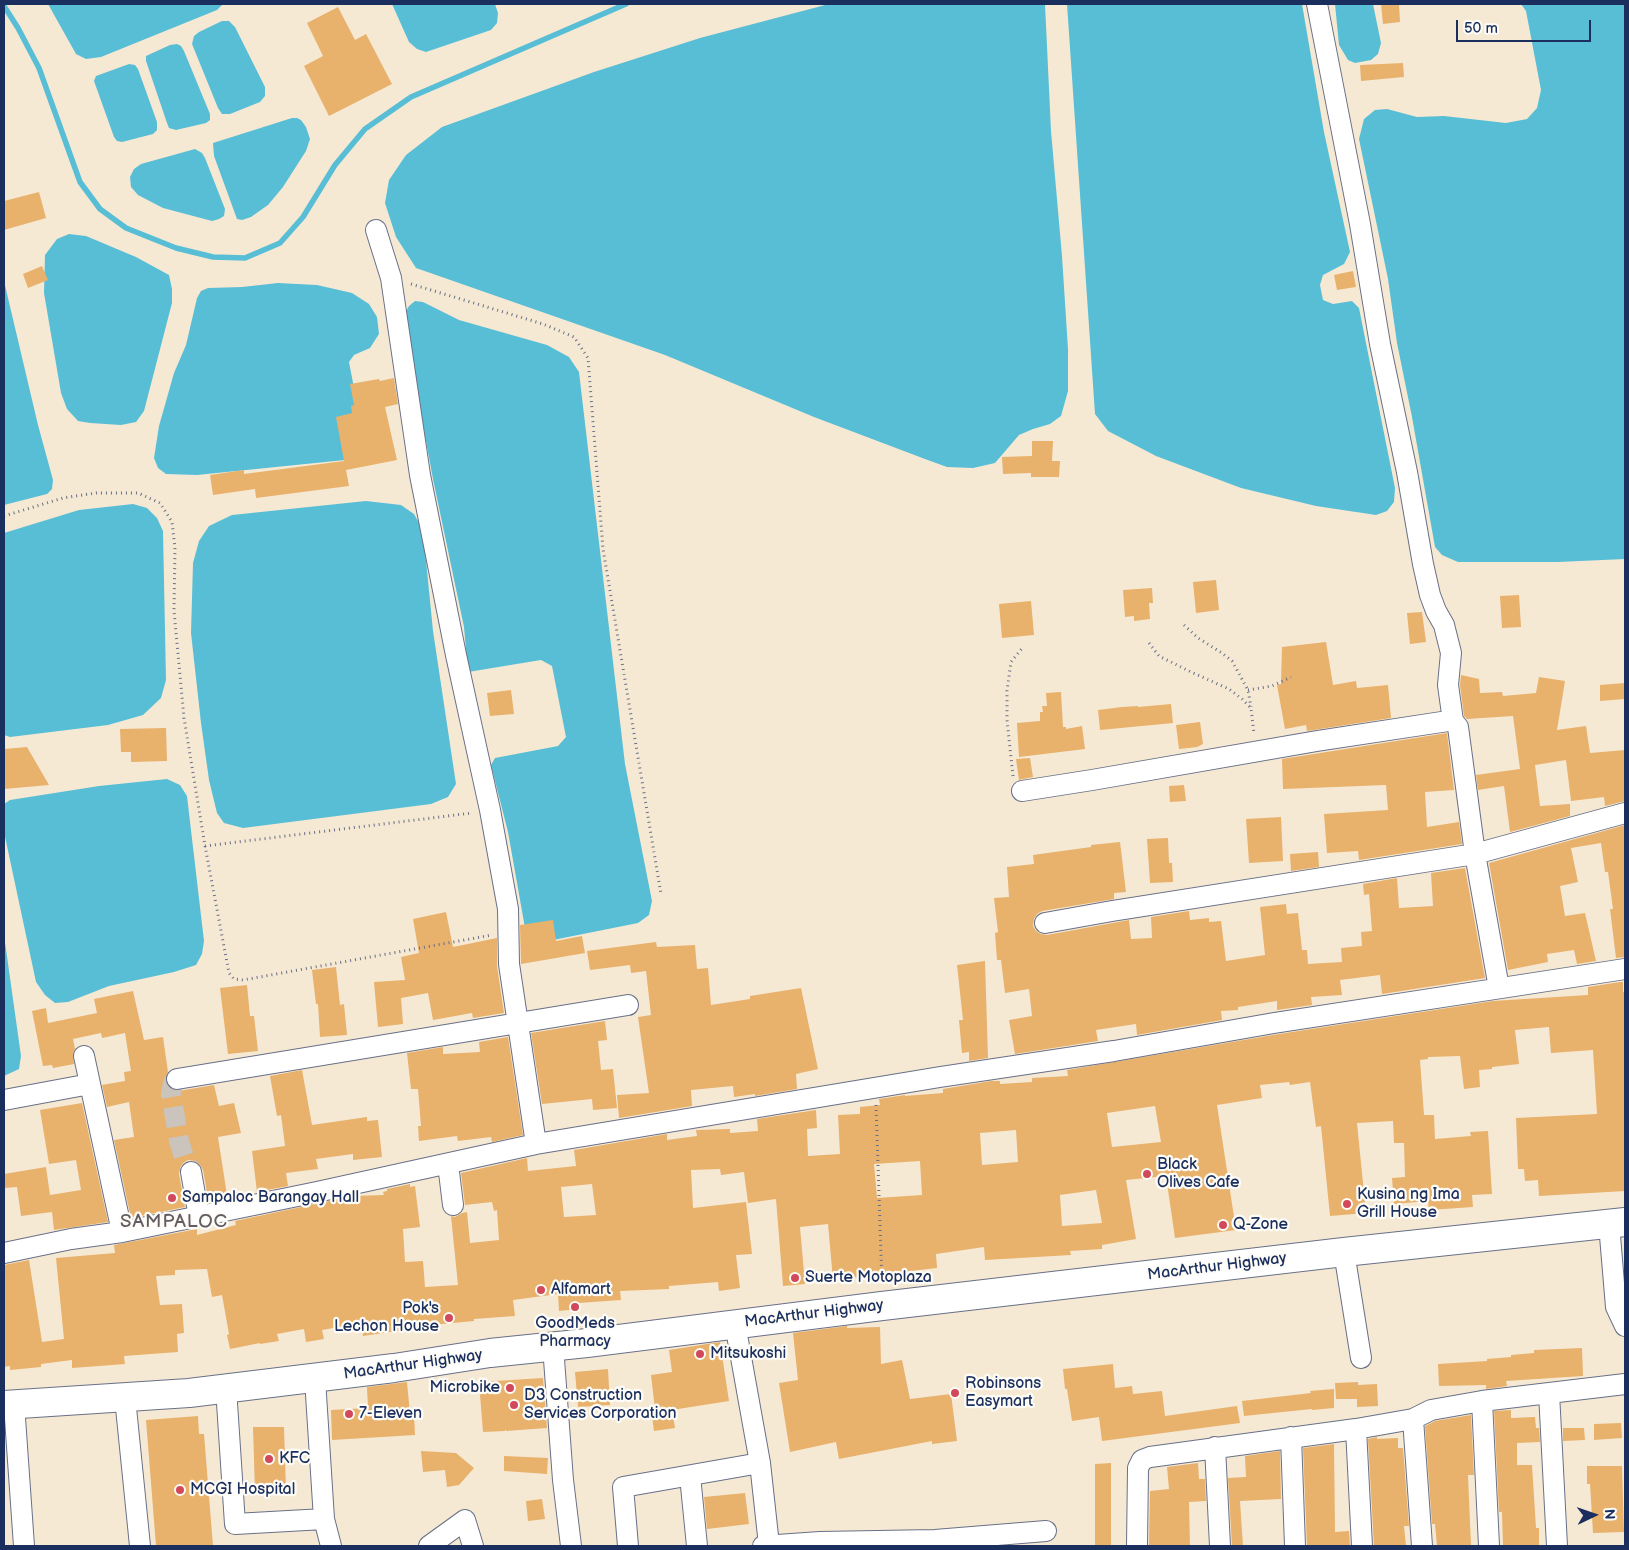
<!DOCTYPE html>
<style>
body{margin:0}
#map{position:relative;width:1629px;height:1550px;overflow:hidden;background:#f6e9d4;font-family:"Balsamiq Sans",sans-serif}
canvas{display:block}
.frame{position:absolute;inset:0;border:5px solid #1b2f5e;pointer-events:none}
.north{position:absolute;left:1569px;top:1490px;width:50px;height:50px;-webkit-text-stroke:4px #fdfcf7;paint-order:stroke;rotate:87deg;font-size:14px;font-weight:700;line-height:20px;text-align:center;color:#1b2f5e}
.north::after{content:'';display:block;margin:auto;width:18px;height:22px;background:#1b2f5e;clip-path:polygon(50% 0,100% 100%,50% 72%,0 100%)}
.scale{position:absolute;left:1456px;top:20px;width:135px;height:22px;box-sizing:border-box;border:2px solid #1b2f5e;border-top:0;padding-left:6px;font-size:15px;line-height:18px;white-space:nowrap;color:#1b2f5e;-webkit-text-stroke:4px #fdfcf7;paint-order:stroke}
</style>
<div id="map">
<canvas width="1629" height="1550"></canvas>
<div class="frame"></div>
<div class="north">N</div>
<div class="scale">50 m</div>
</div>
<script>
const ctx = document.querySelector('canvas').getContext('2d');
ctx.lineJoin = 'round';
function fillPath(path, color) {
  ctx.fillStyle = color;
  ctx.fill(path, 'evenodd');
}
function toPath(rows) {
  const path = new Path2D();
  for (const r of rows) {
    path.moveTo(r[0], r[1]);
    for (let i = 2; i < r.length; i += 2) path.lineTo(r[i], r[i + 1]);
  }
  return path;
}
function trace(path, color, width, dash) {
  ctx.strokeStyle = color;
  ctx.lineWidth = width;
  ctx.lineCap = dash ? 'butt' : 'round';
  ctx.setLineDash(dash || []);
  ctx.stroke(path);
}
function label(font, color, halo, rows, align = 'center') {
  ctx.font = font + ' "Balsamiq Sans",sans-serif';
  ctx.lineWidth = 4.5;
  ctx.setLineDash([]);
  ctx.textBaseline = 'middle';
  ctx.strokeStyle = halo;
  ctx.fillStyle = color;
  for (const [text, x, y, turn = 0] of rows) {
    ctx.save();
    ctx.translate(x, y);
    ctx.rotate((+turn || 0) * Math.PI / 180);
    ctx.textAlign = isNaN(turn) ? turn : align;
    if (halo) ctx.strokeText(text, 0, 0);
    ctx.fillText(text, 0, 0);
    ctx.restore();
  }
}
const water = toPath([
 [48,4,223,4,217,10,101,57,86,59,76,54],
 [392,4,495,4,498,13,497,23,491,30,426,52,417,49,409,42],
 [829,4,1045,4,1051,131,1062,256,1068,349,1068,391,1061,416,1050,424,1033,429,1019,435,995,463,973,468,947,467,925,459,814,417,665,355,416,268,396,237,385,203,389,180,406,155,442,127,594,72,700,38],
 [1067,4,1302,4,1324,132,1350,252,1344,264,1323,275,1320,285,1323,300,1333,304,1352,301,1359,308,1395,488,1394,502,1387,511,1376,515,1316,506,1241,488,1156,456,1108,431,1095,414],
 [1335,4,1373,4,1381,43,1378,54,1371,60,1355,63,1348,60,1339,45],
 [1521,4,1625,4,1625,559,1558,562,1458,562,1442,555,1435,547,1412,417,1397,343,1388,279,1359,139,1364,119,1375,110,1387,109,1417,117,1444,116,1506,123,1527,119,1537,108,1541,90,1526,11],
 [222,21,229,21,235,27,265,87,265,96,260,102,230,114,222,114,218,108,192,44,194,36,199,32],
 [177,44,181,46,184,51,210,114,210,120,206,123,176,130,169,128,167,123,146,61,146,56,170,45],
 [129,64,135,65,138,69,157,122,157,130,153,134,122,142,117,141,114,137,94,81,96,76],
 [292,118,297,118,301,120,306,127,310,139,306,151,283,187,268,205,251,217,242,220,237,219,214,156,213,143],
 [195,149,202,153,205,158,225,209,224,216,219,219,212,221,163,208,138,195,131,187,130,177,134,169,141,164],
 [69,234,86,236,136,257,169,275,172,289,172,303,144,411,136,422,121,425,90,423,78,421,67,409,61,393,44,293,45,255,57,239],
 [4,281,38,425,53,480,52,489,47,494,4,505],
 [278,283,317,285,352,293,369,304,377,317,379,334,370,348,354,355,349,362,359,414,345,460,197,475,166,474,158,468,154,458,159,426,174,373,186,345,197,298,201,291,208,288,242,287],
 [415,301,423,302,459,320,547,345,569,357,579,372,625,764,652,901,649,915,638,923,528,945,508,832,491,765,495,758,558,746,566,737,552,666,541,660,468,672,464,627,433,479,403,317,409,306],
 [366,501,401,505,414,514,423,530,433,631,456,784,448,797,431,804,243,828,224,823,217,813,209,780,201,723,191,633,193,563,199,541,209,526,232,515],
 [133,504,147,508,157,518,163,531,166,680,161,698,143,715,108,725,10,737,4,735,4,533,79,510],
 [167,779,180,785,187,796,204,941,202,954,196,965,174,972,109,986,68,1002,55,1003,45,995,36,982,4,832,4,804,10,800,99,786],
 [4,935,21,1056,19,1069,4,1076]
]);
const stream = toPath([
 [4,6,18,28,39,68,80,182,100,209,126,228,176,248,213,257,245,258,280,243,303,217,335,165,365,129,411,97,626,4]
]);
const building = toPath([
 [1381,4,1399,4,1400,22,1383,24],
 [338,7,355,40,366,34,392,84,329,116,304,66,323,56,307,23],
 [1403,63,1404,77,1361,81,1360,65],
 [39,192,46,218,4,230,4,201],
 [42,266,48,280,28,288,23,274],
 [1353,271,1356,287,1337,290,1334,275],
 [394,378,398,404,385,407,397,460,346,470,349,486,256,498,255,489,213,495,210,475,244,470,244,474,344,461,336,417,352,413,351,406,354,405,350,384,379,379,380,381],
 [1032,441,1053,441,1052,461,1060,461,1059,477,1031,477,1031,473,1003,474,1002,457,1032,456],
 [1216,580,1219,610,1196,613,1193,582],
 [1152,588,1153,603,1149,603,1150,619,1134,621,1134,616,1125,617,1123,590],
 [1519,595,1521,627,1502,628,1500,596],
 [1031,601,1034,635,1002,638,999,604],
 [1422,612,1426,642,1410,644,1407,613],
 [1326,642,1333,685,1356,681,1357,688,1388,685,1391,718,1307,731,1306,725,1285,729,1277,685,1281,684,1282,647],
 [1461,675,1479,679,1480,693,1502,692,1503,696,1536,693,1539,677,1565,681,1557,730,1586,726,1590,753,1625,750,1625,801,1605,806,1604,797,1571,801,1566,760,1535,765,1540,806,1570,804,1570,816,1510,832,1504,786,1478,790,1476,775,1520,769,1513,716,1467,719,1464,716,1460,685],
 [1625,683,1625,699,1600,701,1600,685],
 [511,690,514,714,490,716,487,693],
 [1061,692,1063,727,1066,727,1066,729,1082,726,1085,749,1019,757,1017,723,1040,721,1040,712,1043,712,1042,706,1047,706,1046,693],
 [1171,704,1173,723,1100,730,1098,710,1122,707,1138,706,1138,707],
 [1200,722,1203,744,1197,747,1179,749,1176,725],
 [166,728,167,761,131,762,131,752,121,752,120,729],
 [1447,733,1454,790,1425,792,1427,827,1459,822,1462,844,1359,860,1358,851,1327,853,1324,814,1388,810,1386,785,1283,789,1282,759],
 [27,747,49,785,4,789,4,749],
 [1030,758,1033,777,1019,780,1016,759],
 [1184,785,1186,801,1170,802,1169,786],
 [1281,817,1283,861,1249,863,1246,819],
 [1625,825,1625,957,1616,958,1610,909,1613,909,1608,872,1605,872,1601,843,1571,848,1578,882,1560,886,1565,916,1585,913,1596,961,1577,964,1574,950,1547,954,1548,962,1508,970,1489,863],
 [1168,838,1169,863,1172,863,1173,882,1150,883,1147,839],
 [1120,842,1126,892,1114,893,1114,899,1042,911,1037,914,1034,919,1033,926,1036,931,1041,934,1047,935,1129,920,1131,939,1152,938,1151,917,1189,911,1190,920,1209,918,1209,922,1221,921,1226,961,1265,955,1260,907,1286,904,1287,914,1298,913,1302,950,1307,950,1308,964,1342,962,1341,948,1362,946,1361,932,1372,931,1369,894,1364,895,1363,884,1397,878,1399,908,1433,906,1431,873,1465,868,1485,978,1382,994,1380,975,1340,980,1342,995,1311,997,1312,1005,1277,1010,1277,1001,1238,1007,1238,1010,1221,1011,1222,1020,1137,1035,1136,1024,1096,1030,1098,1041,1015,1054,1009,1020,1032,1016,1029,989,1005,993,1001,960,997,960,995,933,998,932,994,898,1009,897,1007,867,1034,864,1033,855,1091,847,1091,845],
 [1318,852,1319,867,1291,871,1290,854],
 [446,912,453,947,497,938,497,966,504,1013,473,1018,472,1013,433,1020,428,993,401,998,403,1024,378,1027,374,982,405,980,401,957,419,953,413,919],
 [553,920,556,941,582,936,585,953,521,964,520,925],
 [656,942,657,947,695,945,697,969,708,968,711,1005,750,999,750,996,801,988,818,1069,796,1074,797,1089,755,1096,755,1094,734,1097,733,1086,691,1090,692,1106,619,1118,617,1095,649,1093,638,1017,651,1015,646,971,631,973,630,965,590,970,587,951],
 [985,961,988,1058,969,1061,969,1052,962,1053,959,1020,963,1020,957,965],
 [336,967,340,1005,344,1004,347,1035,320,1037,318,1004,316,1004,312,970],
 [1620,982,1623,982,1623,992,1625,992,1625,1191,1539,1196,1538,1180,1525,1181,1524,1169,1518,1169,1516,1118,1597,1114,1593,1050,1551,1053,1549,1027,1515,1030,1519,1064,1492,1067,1492,1069,1479,1070,1480,1087,1464,1089,1460,1056,1428,1057,1428,1059,1420,1060,1424,1115,1434,1115,1435,1139,1471,1136,1470,1132,1488,1131,1492,1194,1472,1195,1473,1207,1429,1210,1428,1201,1394,1204,1392,1178,1405,1177,1404,1143,1394,1143,1393,1121,1357,1123,1366,1213,1330,1216,1321,1126,1316,1127,1310,1082,1290,1085,1289,1082,1260,1085,1262,1098,1217,1105,1236,1230,1175,1238,1166,1176,1126,1180,1136,1239,1102,1245,1102,1249,1070,1251,1071,1255,985,1260,984,1247,936,1254,937,1268,833,1280,828,1224,800,1227,805,1284,783,1286,776,1199,748,1203,744,1172,721,1175,720,1169,691,1170,693,1208,746,1202,752,1254,736,1255,740,1288,719,1291,718,1282,669,1286,669,1289,620,1291,621,1300,578,1303,579,1309,559,1311,558,1294,513,1300,515,1316,474,1319,474,1321,421,1326,421,1329,403,1330,363,1336,361,1323,322,1330,324,1339,306,1342,304,1329,277,1334,279,1341,260,1344,260,1343,230,1349,227,1335,229,1334,222,1295,212,1297,207,1269,175,1270,175,1275,156,1276,160,1305,182,1304,184,1333,177,1334,178,1352,124,1356,125,1364,99,1366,72,1368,72,1360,41,1364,41,1367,10,1370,10,1366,4,1367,4,1265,29,1260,42,1342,64,1339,56,1258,115,1253,114,1245,197,1229,197,1235,236,1225,235,1221,353,1196,384,1195,383,1192,387,1191,387,1189,410,1184,410,1187,415,1186,420,1227,403,1229,405,1262,423,1261,425,1287,458,1285,451,1216,455,1217,462,1213,467,1212,470,1243,499,1240,497,1210,494,1211,492,1202,465,1205,461,1173,527,1158,528,1171,576,1166,574,1150,667,1134,667,1140,697,1136,696,1130,730,1129,730,1133,758,1131,757,1119,816,1110,817,1128,807,1129,808,1156,840,1154,838,1115,860,1114,860,1107,880,1105,879,1099,905,1095,905,1096,943,1093,943,1089,991,1081,1000,1081,1000,1084,1032,1082,1032,1078,1068,1076,1067,1070,1279,1034,1493,1001,1588,995,1588,987],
 [1155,1106,1161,1142,1112,1147,1107,1113],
 [1016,1130,1018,1162,982,1165,980,1133],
 [920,1161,922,1195,877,1198,874,1164],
 [592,1184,596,1215,564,1217,561,1187],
 [1096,1190,1102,1223,1062,1226,1060,1195],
 [247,985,250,1016,254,1016,258,1051,228,1054,220,988],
 [133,991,144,1040,163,1037,168,1072,165,1080,168,1086,172,1090,178,1091,214,1085,219,1106,234,1103,241,1133,218,1137,227,1195,208,1198,203,1170,200,1165,195,1161,188,1160,183,1163,180,1168,179,1174,185,1207,131,1218,114,1140,134,1137,129,1102,107,1107,102,1085,125,1081,124,1072,131,1071,125,1033,102,1038,101,1033,73,1039,75,1049,73,1053,74,1064,53,1068,52,1065,43,1066,32,1011,46,1008,48,1023,97,1013,94,999],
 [605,1021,607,1040,598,1041,601,1070,613,1069,617,1108,593,1110,592,1099,542,1104,531,1033],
 [508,1037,523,1135,492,1142,491,1137,458,1141,457,1136,419,1141,418,1126,421,1126,418,1089,411,1089,407,1053,443,1047,443,1054,480,1052,479,1042],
 [302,1070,312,1125,367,1117,367,1121,378,1120,382,1157,353,1160,353,1154,316,1159,318,1169,286,1173,288,1186,257,1192,252,1151,285,1146,281,1115,277,1116,270,1076],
 [82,1103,108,1222,54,1230,52,1212,21,1216,17,1187,4,1188,4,1174,46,1167,50,1195,81,1190,76,1160,49,1164,40,1110],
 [847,1326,847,1328,880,1327,881,1364,902,1360,910,1399,951,1394,957,1441,932,1444,932,1441,839,1459,836,1442,790,1452,779,1383,798,1380,793,1333],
 [720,1342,729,1401,672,1410,675,1428,654,1431,651,1409,655,1409,651,1375,672,1372,669,1350],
 [1582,1348,1583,1376,1506,1381,1507,1386,1486,1389,1486,1385,1439,1386,1438,1364,1487,1361,1487,1359,1511,1357,1511,1355,1534,1353,1534,1350],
 [1113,1364,1115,1388,1132,1386,1133,1394,1162,1391,1165,1416,1237,1406,1240,1423,1102,1441,1099,1417,1072,1421,1067,1389,1065,1389,1063,1369],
 [608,1369,610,1405,578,1407,575,1372],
 [543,1378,547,1428,506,1431,506,1429,505,1431,483,1432,479,1382],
 [407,1382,410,1414,414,1414,415,1435,332,1440,331,1410,368,1408,367,1387],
 [1358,1382,1358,1385,1377,1384,1378,1406,1357,1407,1357,1399,1336,1399,1335,1383],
 [1334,1389,1334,1408,1312,1410,1312,1409,1244,1416,1242,1401,1311,1393,1310,1391],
 [1511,1410,1511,1418,1535,1417,1536,1428,1539,1428,1540,1442,1517,1443,1517,1465,1532,1465,1536,1528,1539,1528,1539,1546,1503,1546,1502,1512,1499,1512,1494,1411],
 [1471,1415,1474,1475,1468,1475,1471,1546,1437,1546,1435,1524,1432,1524,1425,1426,1435,1421],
 [198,1416,199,1434,204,1434,213,1546,156,1546,146,1420],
 [1621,1423,1622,1438,1594,1440,1594,1424],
 [253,1427,284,1427,286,1491,255,1492],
 [1563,1428,1584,1428,1585,1440,1563,1441],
 [1377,1437,1377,1439,1398,1438,1398,1448,1403,1448,1409,1526,1404,1526,1406,1546,1374,1546,1368,1439],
 [1334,1444,1335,1532,1349,1531,1350,1546,1307,1546,1303,1448],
 [421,1451,456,1453,474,1468,459,1485,447,1487,445,1470,423,1472],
 [1280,1451,1281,1499,1240,1501,1243,1546,1232,1546,1228,1478,1246,1477,1245,1456],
 [504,1456,548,1458,547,1474,504,1471],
 [1111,1463,1111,1546,1095,1546,1095,1464],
 [1198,1463,1199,1479,1205,1479,1206,1501,1189,1502,1190,1546,1149,1546,1150,1491,1169,1489,1167,1467],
 [1587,1466,1622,1466,1624,1532,1593,1533,1590,1484,1587,1484],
 [745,1493,749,1524,707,1529,704,1497],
 [542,1499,545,1519,528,1521,526,1501]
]);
const minorTunnel = toPath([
 [177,1079,173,1083,171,1094,179,1141,185,1160,191,1172]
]);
const path = toPath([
 [411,284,543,324,574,337,588,358,603,549,661,894],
 [4,516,63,498,96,493,138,493,160,503,172,522,175,548,174,611,184,718,205,846,229,973,234,979,243,980,492,935],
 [1184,625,1198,638,1222,653,1232,661,1248,690,1251,707],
 [1149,643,1159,656,1191,672,1229,689,1242,699,1251,708,1254,734],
 [1248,690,1272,686,1291,677],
 [1013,776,1007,720,1007,691,1011,662,1023,647],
 [205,846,472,813],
 [876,1105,882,1284]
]);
const minor = toPath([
 [1317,4,1360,224,1380,344,1407,472,1423,564,1430,595,1436,611,1444,625,1451,653,1448,685,1453,721],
 [376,230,391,278,420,475,456,655,490,810,508,909,509,964,536,1144],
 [1022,791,1092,780,1317,741,1448,721,1453,721,1458,727,1475,854,1499,988],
 [1045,923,1112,911,1475,854,1625,813],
 [84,1056,122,1232],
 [177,1079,628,1005],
 [4,1100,90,1084],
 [448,1164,453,1205],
 [191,1172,199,1217],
 [1609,1224,1616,1307,1625,1326],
 [1344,1252,1361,1358],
 [4,1253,71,1239,122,1232,317,1192,536,1144,940,1077,1114,1051,1274,1023,1625,969],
 [735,1324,760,1463,769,1545],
 [553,1346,563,1480,571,1546],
 [315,1379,324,1519,331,1546],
 [226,1388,235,1524,324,1519],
 [1549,1393,1557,1546],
 [125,1398,140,1546],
 [1482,1401,1489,1546],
 [14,1404,24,1546],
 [1413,1419,1422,1546],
 [1356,1429,1362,1546],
 [1291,1437,1295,1546],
 [1215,1447,1220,1546],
 [690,1476,697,1546],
 [429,1546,465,1520,473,1546],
 [628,1546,623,1487,760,1463],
 [763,1546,820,1542,935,1540,1046,1531],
 [1137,1546,1138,1468,1142,1460,1150,1457,1356,1429,1413,1419,1431,1410,1482,1401,1625,1384]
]);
const highway = toPath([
 [4,1405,189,1393,394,1368,490,1353,587,1343,882,1306,1344,1252,1625,1222]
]);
const markers = [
 [1147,1174,5,"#d1495b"],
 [172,1198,5,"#d1495b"],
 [1347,1204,5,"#d1495b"],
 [1223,1225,5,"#d1495b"],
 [795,1278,5,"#d1495b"],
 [541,1290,5,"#d1495b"],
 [575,1307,5,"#d1495b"],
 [449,1318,5,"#d1495b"],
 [700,1354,5,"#d1495b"],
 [510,1388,5,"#d1495b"],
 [955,1393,5,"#d1495b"],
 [514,1405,5,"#d1495b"],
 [349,1414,5,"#d1495b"],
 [269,1459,5,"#d1495b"],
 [180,1490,5,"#d1495b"]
];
const poiNames = [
 ["Black",1157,1165],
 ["Olives Cafe",1157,1183],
 ["Kusina ng Ima",1357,1195],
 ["Grill House",1357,1213],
 ["Sampaloc Barangay Hall",182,1198],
 ["Q-Zone",1233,1225],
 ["Suerte Motoplaza",805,1278],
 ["Alfamart",551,1290],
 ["Pok's",439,1309,"right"],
 ["Lechon House",439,1327,"right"],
 ["GoodMeds",575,1324,"center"],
 ["Pharmacy",575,1342,"center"],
 ["Mitsukoshi",710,1354],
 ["Robinsons",965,1384],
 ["Easymart",965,1402],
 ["Microbike",500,1388,"right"],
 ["D3 Construction",524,1396],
 ["Services Corporation",524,1414],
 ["7-Eleven",359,1414],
 ["KFC",279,1459],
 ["MCGI Hospital",190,1490]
];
const streetNames = [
 ["MacArthur Highway",1217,1267,-7],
 ["MacArthur Highway",814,1314,-7],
 ["MacArthur Highway",413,1365,-8]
];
const quarterNames = [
 ["SAMPALOC",174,1222]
];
fillPath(water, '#58bed6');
trace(stream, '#58bed6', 5.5);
fillPath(building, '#e8b16c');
trace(minorTunnel, '#cac4bc', 20, [20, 10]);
trace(minor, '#687087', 22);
trace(highway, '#687087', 30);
trace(path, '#687087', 3, [1, 4]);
trace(minor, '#fff', 20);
trace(highway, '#fff', 28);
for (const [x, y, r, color] of markers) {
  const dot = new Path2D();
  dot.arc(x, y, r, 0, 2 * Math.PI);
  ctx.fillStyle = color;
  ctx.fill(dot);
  trace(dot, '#fdfcf7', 2);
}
label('16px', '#1b2f5e', '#fdfcf7', poiNames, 'left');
label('16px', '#1b2f5e', '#fdfcf7', streetNames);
ctx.letterSpacing = '1px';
label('19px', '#635c63', '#fdfcf7', quarterNames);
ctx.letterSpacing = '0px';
</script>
